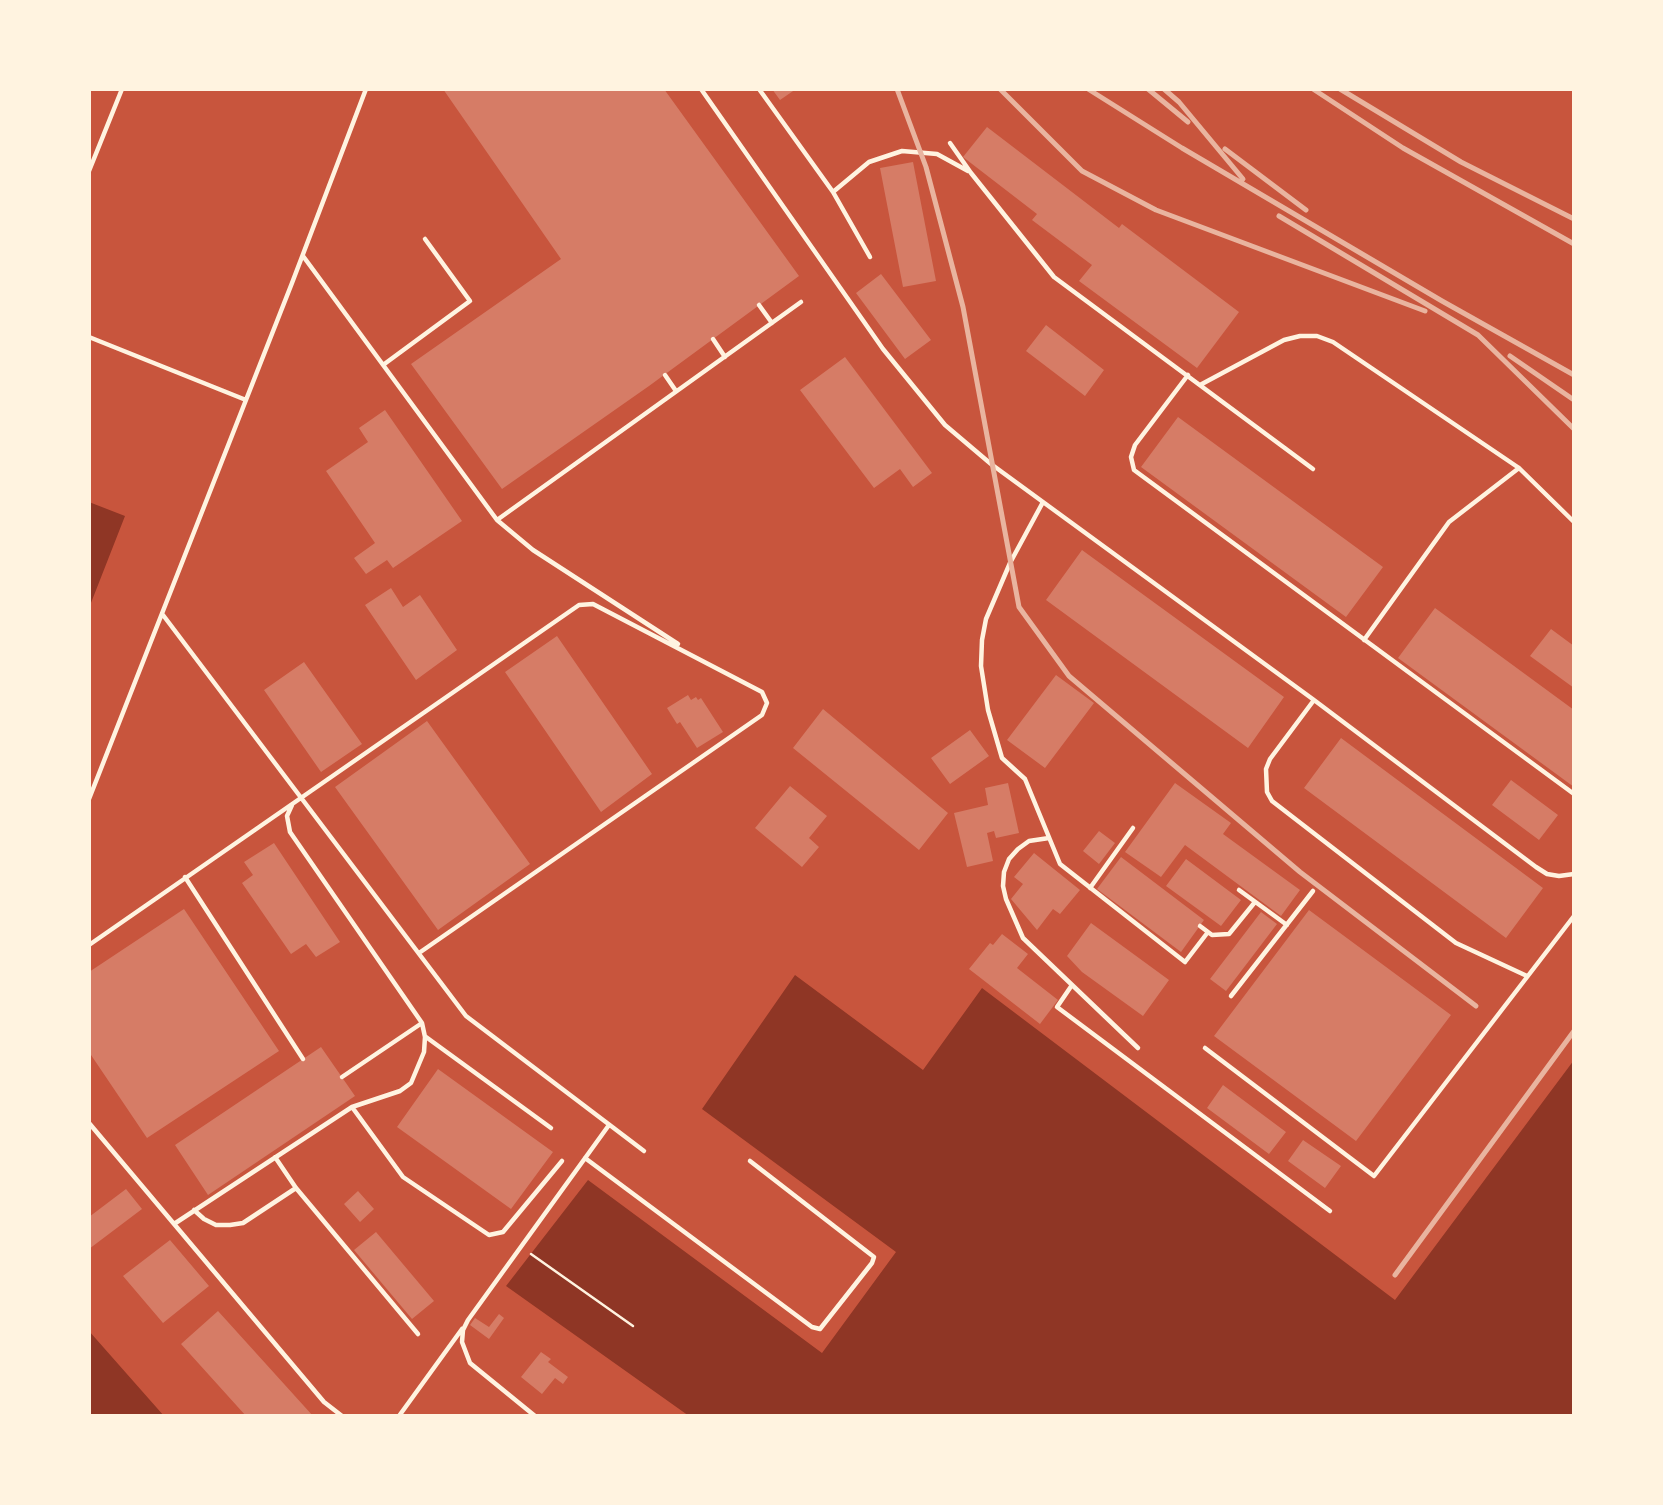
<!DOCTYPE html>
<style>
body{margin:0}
#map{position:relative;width:1663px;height:1505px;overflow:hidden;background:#c8553d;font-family:Montserrat,sans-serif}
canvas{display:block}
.frame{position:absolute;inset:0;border:91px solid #fff3e0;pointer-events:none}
</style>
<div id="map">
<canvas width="1663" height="1505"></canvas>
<div class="frame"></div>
</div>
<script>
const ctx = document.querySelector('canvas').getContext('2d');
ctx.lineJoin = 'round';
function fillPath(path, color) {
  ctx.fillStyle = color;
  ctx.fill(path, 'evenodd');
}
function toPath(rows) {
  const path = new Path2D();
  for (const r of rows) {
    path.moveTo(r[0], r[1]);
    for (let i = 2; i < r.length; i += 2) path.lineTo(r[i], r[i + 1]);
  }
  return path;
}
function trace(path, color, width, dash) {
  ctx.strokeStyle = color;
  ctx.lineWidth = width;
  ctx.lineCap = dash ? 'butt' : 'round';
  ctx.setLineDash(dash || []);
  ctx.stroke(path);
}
const water = toPath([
 [89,502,125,516,89,608],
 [795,975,923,1070,982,988,1395,1300,1574,1060,1574,1416,689,1416,506,1286,588,1180,822,1353,896,1252,702,1109],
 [89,1331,164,1416,89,1416]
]);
const building = toPath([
 [443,89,664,89,799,276,649,386,502,489,411,364,561,259],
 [772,89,796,89,780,100],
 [987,127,1119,228,1122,224,1239,312,1197,368,1079,281,1092,265,1032,220,1037,214,963,157],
 [913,162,936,281,903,287,880,168],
 [881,274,931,340,905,359,856,293],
 [1046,325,1104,370,1085,396,1026,351],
 [845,357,932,473,913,487,900,469,874,488,800,390],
 [385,410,462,521,393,568,387,560,366,574,354,558,375,543,326,471,368,442,359,428],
 [1178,417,1383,567,1346,617,1141,467],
 [1082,550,1284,697,1248,748,1046,600],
 [391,588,403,607,420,595,457,650,416,680,365,605],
 [1435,608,1574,710,1574,787,1398,658],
 [1551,629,1574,646,1574,688,1530,656],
 [557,636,652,774,601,812,505,672],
 [304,662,362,744,321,772,264,690],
 [1056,675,1094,703,1045,768,1007,740],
 [688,695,691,700,696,697,698,700,701,698,723,732,697,748,680,722,677,724,667,708],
 [823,709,948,813,919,850,793,748],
 [427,721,530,864,438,930,335,787],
 [970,730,989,756,950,784,931,758],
 [1341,738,1543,888,1506,938,1304,788],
 [1511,780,1558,815,1539,840,1492,805],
 [1008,783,1019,833,996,838,994,831,987,833,993,861,967,867,954,813,988,805,985,788],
 [1175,783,1231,823,1223,834,1300,890,1281,916,1185,845,1161,877,1125,852],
 [790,786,827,816,809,838,819,847,802,867,755,828],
 [1099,831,1115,843,1099,864,1083,851],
 [274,843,340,942,316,957,306,944,291,954,242,883,253,875,244,862],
 [1034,853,1080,890,1060,914,1053,909,1037,930,1011,899,1023,884,1014,877],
 [1121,857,1204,920,1181,952,1097,889],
 [1186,859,1241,900,1221,926,1166,886],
 [184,909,279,1051,147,1138,89,1052,89,972],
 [1309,910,1451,1015,1356,1141,1214,1036],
 [1261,912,1277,924,1226,991,1210,979],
 [1091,923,1169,980,1143,1016,1082,972,1067,956],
 [1002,934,1028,954,1017,968,1058,1000,1040,1024,969,969,990,943,993,945],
 [321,1047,355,1096,208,1195,175,1145],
 [438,1069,553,1152,511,1209,397,1127],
 [1223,1085,1286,1132,1269,1154,1207,1108],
 [1303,1140,1341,1166,1325,1188,1288,1161],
 [126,1189,142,1209,89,1249,89,1217],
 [358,1191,374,1209,360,1222,344,1204],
 [376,1232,434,1301,412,1319,354,1250],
 [170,1240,209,1286,163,1323,123,1276],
 [218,1311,313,1416,246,1416,181,1344],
 [499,1314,504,1318,489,1339,470,1325,475,1318,489,1327],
 [541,1352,551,1359,548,1362,568,1377,563,1384,555,1378,542,1394,521,1377]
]);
const path = toPath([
 [531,1254,633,1326]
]);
const service = toPath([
 [701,89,883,349,945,425,991,464,1314,700,1536,867,1547,874,1559,876,1574,874],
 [759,89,833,192,870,257],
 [950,143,971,173,1054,277,1313,469],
 [89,171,122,89],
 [833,192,869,162,902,151,937,154,968,171],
 [303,256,497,520,533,550,678,644],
 [759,305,772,323],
 [89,337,246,400],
 [713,339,725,357],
 [383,365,470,301,425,239],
 [665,375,676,391],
 [1188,375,1135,445,1131,457,1134,470,1574,794],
 [1200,385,1284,340,1300,336,1317,336,1333,342,1519,468,1574,522],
 [1043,502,1010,563,986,619,982,640,981,666,988,710,1002,758,1025,779,1060,864,1185,962,1208,932],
 [497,520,801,302],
 [163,615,466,1016,644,1151],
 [1364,640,1449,522,1519,468],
 [1314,700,1270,759,1266,769,1267,792,1272,801,1456,943,1527,976],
 [89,799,292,283,366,89],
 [1049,838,1029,841,1018,849,1009,859,1004,872,1003,886,1006,899,1023,938,1138,1048],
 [185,877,303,1059],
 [1090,888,1133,828],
 [1239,890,1287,925],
 [1200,926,1212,935,1229,934,1255,902],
 [89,945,579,605,593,604,762,692,767,703,762,715,419,953],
 [1072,985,1057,1007,1330,1211],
 [1231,996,1313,891],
 [426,1037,551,1128],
 [1205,1048,1374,1176,1574,916],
 [342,1077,422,1023],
 [352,1107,403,1177,489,1235,503,1232,562,1161],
 [89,1123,324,1402,342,1416],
 [275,1157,296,1188,418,1334],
 [585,1158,812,1327,820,1329,872,1263,874,1257,750,1161],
 [194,1210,204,1219,216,1225,230,1225,243,1223,296,1188],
 [174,1224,352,1107,400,1091,411,1083,424,1052,425,1037,422,1023,290,832,287,816,292,805],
 [399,1416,462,1329],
 [535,1416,470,1363,462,1342,463,1330,468,1320,609,1125]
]);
const rail = toPath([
 [897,89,926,167,963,307,1019,607,1069,676,1300,872,1476,1006],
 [1000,89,1082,171,1156,210,1425,311],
 [1088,89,1182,148,1442,301,1574,375],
 [1148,89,1188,122],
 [1164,89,1179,102,1243,179],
 [1313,89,1403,148,1574,244],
 [1340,89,1461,162,1574,219],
 [1225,149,1306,210],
 [1279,216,1478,335,1574,429],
 [1510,356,1574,400],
 [1395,1275,1574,1031]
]);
fillPath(water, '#8f3625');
fillPath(building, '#d67c66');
trace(path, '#fff3e0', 2.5);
trace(service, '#fff3e0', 4.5);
trace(rail, '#e9b49f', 5);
</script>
